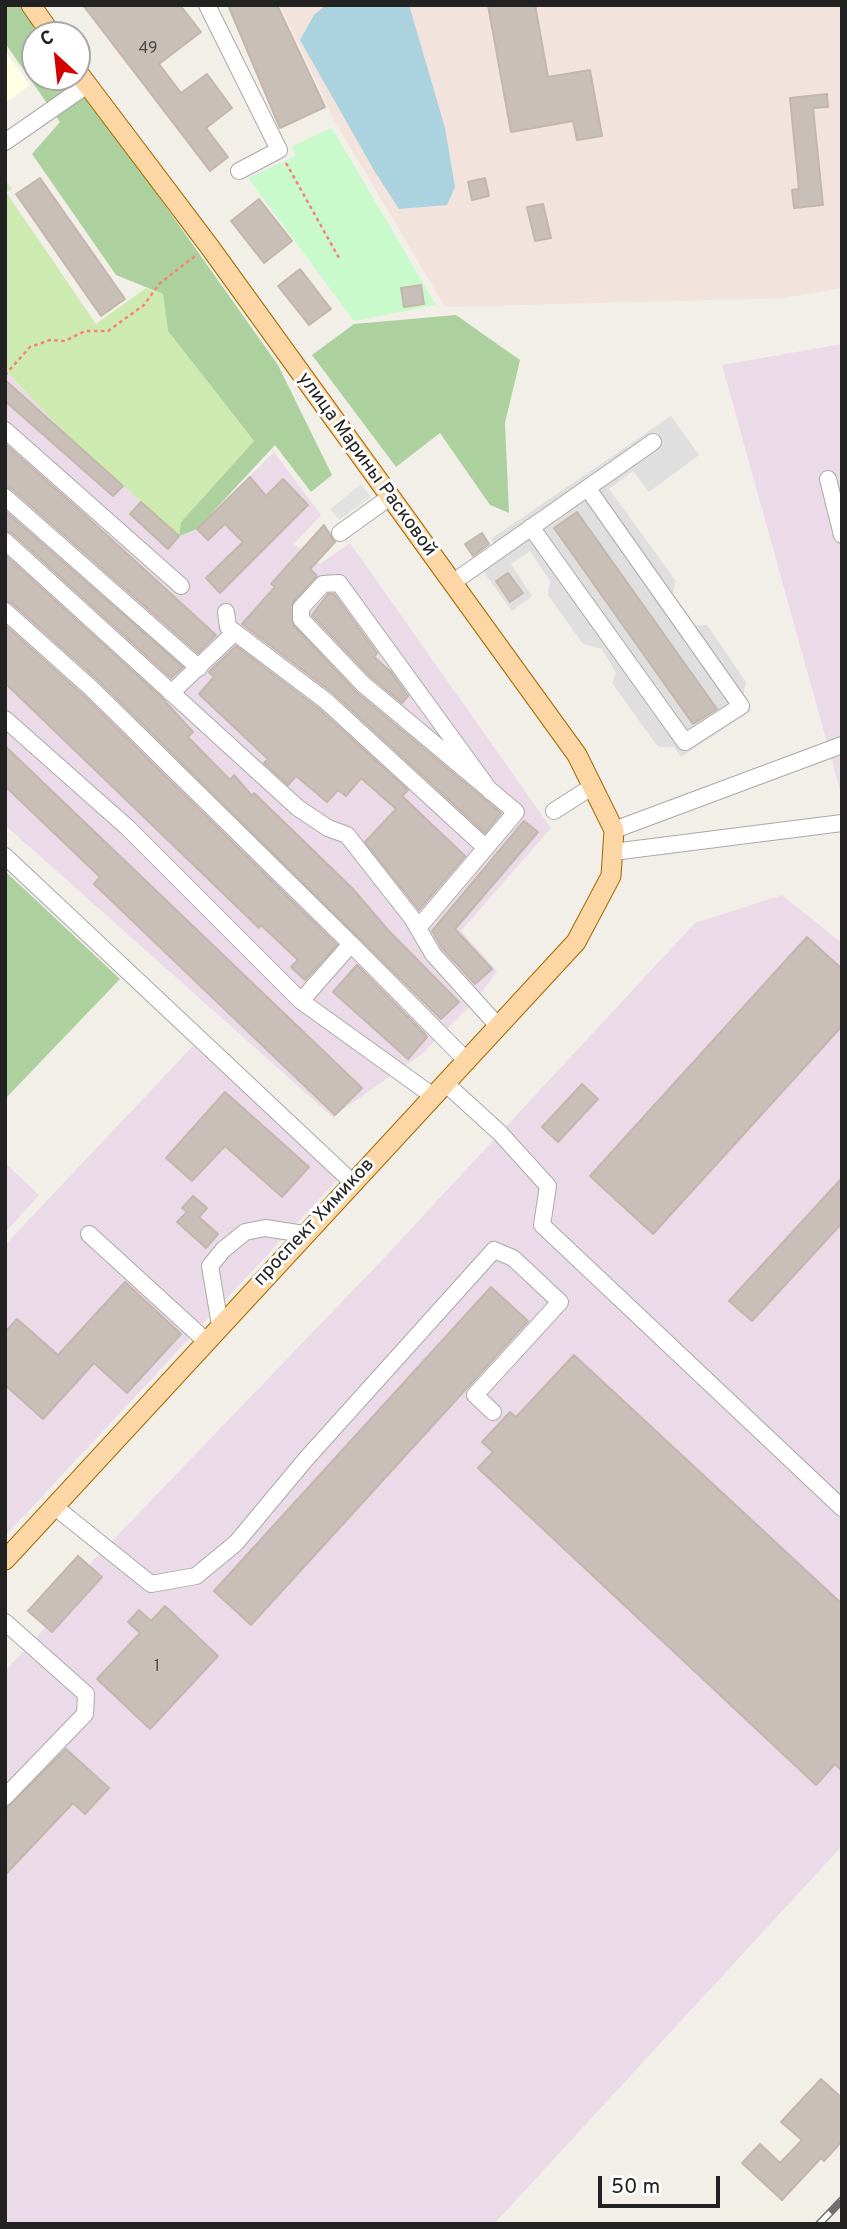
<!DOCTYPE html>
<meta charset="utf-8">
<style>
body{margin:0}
#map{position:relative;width:847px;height:2229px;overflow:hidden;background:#f2efe9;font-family:Overpass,sans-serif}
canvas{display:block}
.frame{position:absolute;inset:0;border:7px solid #222;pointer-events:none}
.north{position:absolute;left:21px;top:21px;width:70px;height:70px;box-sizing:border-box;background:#fff;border:2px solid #a7a7a7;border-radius:50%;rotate:333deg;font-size:19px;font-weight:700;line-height:28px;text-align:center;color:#222}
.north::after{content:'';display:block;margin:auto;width:24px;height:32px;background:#d40000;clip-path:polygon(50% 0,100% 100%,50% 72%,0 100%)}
.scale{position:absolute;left:598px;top:2176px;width:122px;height:32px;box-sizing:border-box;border:4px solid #222;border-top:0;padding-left:9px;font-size:21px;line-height:24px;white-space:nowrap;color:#222;-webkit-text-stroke:5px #fff;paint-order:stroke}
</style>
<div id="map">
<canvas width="847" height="2229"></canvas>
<div class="frame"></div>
<div class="north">С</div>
<div class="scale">50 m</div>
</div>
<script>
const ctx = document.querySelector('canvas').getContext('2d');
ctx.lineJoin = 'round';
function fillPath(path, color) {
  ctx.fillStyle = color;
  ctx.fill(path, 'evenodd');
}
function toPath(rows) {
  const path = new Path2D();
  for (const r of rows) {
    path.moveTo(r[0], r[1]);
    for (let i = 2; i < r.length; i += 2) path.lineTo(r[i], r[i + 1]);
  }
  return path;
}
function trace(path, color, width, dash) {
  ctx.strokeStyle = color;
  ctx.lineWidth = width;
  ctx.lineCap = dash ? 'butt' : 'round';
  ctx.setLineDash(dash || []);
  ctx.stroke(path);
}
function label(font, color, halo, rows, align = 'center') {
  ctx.font = font + ' Overpass,sans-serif';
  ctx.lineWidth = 6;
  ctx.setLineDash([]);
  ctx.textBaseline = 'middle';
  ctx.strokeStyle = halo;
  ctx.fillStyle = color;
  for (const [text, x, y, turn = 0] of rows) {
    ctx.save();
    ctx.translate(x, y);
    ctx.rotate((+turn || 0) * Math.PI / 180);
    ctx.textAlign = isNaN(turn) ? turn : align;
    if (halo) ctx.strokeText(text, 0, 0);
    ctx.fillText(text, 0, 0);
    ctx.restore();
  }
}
const residential = toPath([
 [671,416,699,455,649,492,633,471,609,489,676,581,671,600,690,626,707,625,746,682,743,696,751,711,681,757,674,747,658,747,612,683,616,673,602,649,583,644,548,595,550,581,530,551,511,564,532,596,512,611,480,567,499,553,491,539]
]);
const industrial = toPath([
 [842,344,842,793,841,793,722,365],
 [5,370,64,432,179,536,197,529,274,452,321,515,294,544,320,564,350,543,551,828,461,931,497,971,477,999,422,1054,335,1115,335,1119,5,825],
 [782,895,842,943,842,1846,494,2224,5,2224,5,1671,46,1627,52,1632,101,1577,89,1565,384,1258,695,923],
 [193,1046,339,1178,5,1536,5,1245],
 [5,1163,39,1195,5,1233]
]);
const education = toPath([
 [5,51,30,85,5,103]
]);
const military = toPath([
 [280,5,842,5,842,288,784,298,445,307,334,120]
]);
const grass = toPath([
 [5,180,12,189,6,192,96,324,146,288,163,294,168,331,254,441,181,522,179,536,64,432,5,370]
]);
const forest = toPath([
 [5,5,22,5,43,35,35,35,35,77,74,77,278,365,332,475,311,492,275,445,197,529,179,536,181,522,254,441,168,331,163,294,116,275,32,154,60,122,5,43],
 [456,315,520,360,505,423,509,513,490,505,440,433,396,467,312,355,354,324],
 [5,871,120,979,5,1099]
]);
const park = toPath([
 [332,128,436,305,354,321,248,178,296,156,292,146]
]);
const parking = toPath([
 [361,484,371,497,339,520,330,509]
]);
const water = toPath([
 [326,5,409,5,445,128,455,187,447,205,399,209,375,172,300,40,314,15]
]);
const building = toPath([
 [83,5,180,5,201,32,159,64,181,93,207,74,232,108,206,128,228,157,210,171,83,5],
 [228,5,277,5,325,107,280,128,228,5],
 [488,5,535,5,548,77,590,70,602,136,577,140,573,121,511,132,488,5],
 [827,94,828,107,813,108,823,205,794,208,792,190,799,189,790,98,827,94],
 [40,178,125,299,101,316,16,194,40,178],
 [485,178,489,196,472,200,468,182,485,178],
 [259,199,292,241,264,263,231,221,259,199],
 [543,204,551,238,535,241,527,207,543,204],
 [300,269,331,309,309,325,278,286,300,269],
 [421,285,424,304,404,307,401,288,421,285],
 [5,380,123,486,113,496,5,401,5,380],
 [5,444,76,507,216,635,198,653,12,489,5,487,5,444],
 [250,477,266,496,283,479,308,505,220,593,206,578,243,542,225,524,208,540,197,529,250,477],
 [141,502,179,536,168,549,130,514,141,502],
 [5,511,183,667,171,678,12,533,5,531,5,511],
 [577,512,717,709,693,724,554,528,577,512],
 [324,525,335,542,310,569,317,576,293,602,293,625,356,692,501,813,485,833,333,693,242,624,275,587,271,584,324,525],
 [482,533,489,544,473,556,465,544,482,533],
 [5,555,160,696,193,732,188,737,230,780,234,775,252,796,254,793,352,888,388,930,459,1002,441,1019,99,681,12,603,5,601,5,555],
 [508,573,523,593,510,602,496,581,508,573],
 [328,594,334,594,377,653,374,657,391,672,408,696,402,703,370,676,312,615,328,594],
 [5,625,85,697,337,945,305,980,291,967,298,960,261,925,259,928,5,683,5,625],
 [236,646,319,709,408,790,402,796,465,856,419,910,365,842,396,809,361,778,346,796,338,790,327,802,296,776,288,785,264,763,268,759,199,694,214,677,209,672,236,646],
 [5,746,362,1088,335,1115,94,884,100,877,5,786,5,746],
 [524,821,538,832,455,929,492,969,475,984,442,948,432,931,524,821],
 [807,937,842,969,842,1026,653,1234,590,1176,807,937],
 [357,965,425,1034,427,1037,408,1059,333,992,357,965],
 [582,1084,598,1099,558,1142,542,1127,582,1084],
 [225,1092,309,1167,282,1197,225,1146,192,1181,166,1158,225,1092],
 [842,1178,842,1223,752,1321,729,1301,842,1178],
 [193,1196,207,1208,199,1217,218,1234,206,1248,177,1222,187,1212,182,1208,193,1196],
 [125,1282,181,1334,127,1393,94,1363,43,1419,5,1385,5,1332,17,1319,58,1355,125,1282],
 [491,1287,528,1321,251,1625,214,1591,491,1287],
 [574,1355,842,1604,842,1771,835,1764,816,1785,478,1468,493,1452,482,1442,510,1412,516,1417,574,1355],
 [78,1556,102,1577,52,1632,28,1611,78,1556],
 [165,1606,218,1656,150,1729,97,1679,140,1633,128,1622,139,1610,151,1621,165,1606],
 [66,1749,109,1788,85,1814,73,1803,5,1875,5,1810,66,1749],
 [821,2079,842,2098,842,2141,824,2161,821,2158,782,2200,742,2163,760,2144,780,2163,802,2140,781,2122,821,2079]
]);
const path = toPath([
 [286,163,339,258],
 [5,375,30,347,50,340,65,341,85,331,108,331,144,305,159,284,195,256]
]);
const minor = toPath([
 [207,5,279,150,239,171],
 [5,142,87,85],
 [5,430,181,586],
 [828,479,842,535],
 [5,497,199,668],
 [531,527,685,742,741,706,588,489],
 [340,533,390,497],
 [5,541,298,808,328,828,347,835,412,918,433,954,498,1026],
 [452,583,653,442],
 [5,611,92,689,351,944],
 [226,612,228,627,326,701,486,848],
 [171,693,235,632],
 [5,719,128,828,301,1001,433,1096],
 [554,811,593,786],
 [614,830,842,745],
 [613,852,842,823],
 [5,856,352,1182],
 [418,928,516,812,363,684,301,619,301,608,323,584,339,583,491,792],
 [301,1001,351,944,466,1060],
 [445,1083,500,1133,548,1186,542,1225,842,1508],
 [89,1234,206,1341],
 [220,1325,210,1266,223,1250,245,1232,265,1228,304,1234],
 [55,1507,151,1584,196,1576,236,1543,306,1459,494,1250,513,1258,560,1302,475,1395,493,1412],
 [5,1622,86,1694,85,1714,5,1797]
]);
const major = toPath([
 [31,5,52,35],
 [5,1560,576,942,611,876,614,830,577,755,209,246,77,71]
]);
const rail = toPath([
 [819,2224,842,2200]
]);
const numberNames = [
 ["49",148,50],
 ["1",157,1668]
];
const streetNames = [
 ["улица Марины Расковой",366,465,54],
 ["проспект Химиков",315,1223,-47]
];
fillPath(residential, '#e0dfdf');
fillPath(industrial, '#ebdbe8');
fillPath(education, '#ffffe5');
fillPath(military, '#f3e3dd');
fillPath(grass, '#cdebb0');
fillPath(forest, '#add19e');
fillPath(park, '#c8facc');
fillPath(parking, '#e2e2e2');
fillPath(water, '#aad3df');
fillPath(building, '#c7bfb8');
trace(building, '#c4b6ab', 2);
trace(minor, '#a9a9a9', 18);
trace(major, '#a06b00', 21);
trace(path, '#fa8072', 2.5, [3.5, 3.5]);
trace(minor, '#fff', 16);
trace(major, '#fcd6a4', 19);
trace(rail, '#707070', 8);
trace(rail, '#fff', 5, [16]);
label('16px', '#4b4948', null, numberNames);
label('19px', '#222', '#fff', streetNames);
</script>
